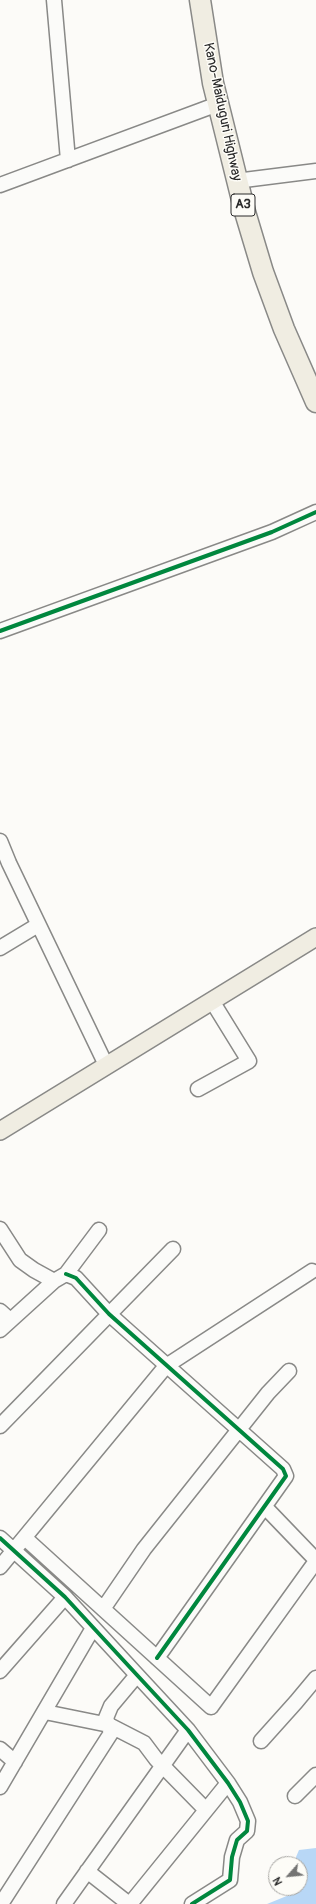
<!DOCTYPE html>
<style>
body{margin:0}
#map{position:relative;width:316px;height:1904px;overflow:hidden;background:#fcfbf8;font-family:Pangolin,sans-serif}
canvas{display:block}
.north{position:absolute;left:268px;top:1856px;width:40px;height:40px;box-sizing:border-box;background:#fdfcf7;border:1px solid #a9a8a5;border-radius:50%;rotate:243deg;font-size:11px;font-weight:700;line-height:16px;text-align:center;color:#2b2b2b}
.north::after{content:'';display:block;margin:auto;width:14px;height:18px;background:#747473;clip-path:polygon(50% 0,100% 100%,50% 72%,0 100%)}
</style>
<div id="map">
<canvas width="316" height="1904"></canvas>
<div class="north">N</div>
</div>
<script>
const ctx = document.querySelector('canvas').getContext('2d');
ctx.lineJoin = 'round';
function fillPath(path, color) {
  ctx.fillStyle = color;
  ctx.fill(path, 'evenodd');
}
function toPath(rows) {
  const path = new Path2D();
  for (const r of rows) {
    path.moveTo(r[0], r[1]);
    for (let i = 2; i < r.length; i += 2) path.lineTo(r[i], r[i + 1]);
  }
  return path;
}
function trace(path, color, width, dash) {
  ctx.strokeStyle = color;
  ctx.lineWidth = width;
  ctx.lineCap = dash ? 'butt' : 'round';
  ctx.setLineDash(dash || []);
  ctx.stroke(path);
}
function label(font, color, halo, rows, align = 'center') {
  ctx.font = font + ' Pangolin,sans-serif';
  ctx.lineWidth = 3;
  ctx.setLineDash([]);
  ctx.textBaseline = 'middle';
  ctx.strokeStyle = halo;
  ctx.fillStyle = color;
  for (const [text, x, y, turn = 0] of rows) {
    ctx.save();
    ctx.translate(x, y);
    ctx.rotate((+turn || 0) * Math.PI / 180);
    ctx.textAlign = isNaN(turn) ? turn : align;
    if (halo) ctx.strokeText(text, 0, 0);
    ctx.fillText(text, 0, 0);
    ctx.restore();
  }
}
const water = toPath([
 [316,1848,316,1904,267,1904,299,1891,302,1883,300,1864,297,1864,296,1857,299,1850]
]);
const minor = toPath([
 [54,0,68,160],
 [236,181,316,171],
 [0,185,218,104],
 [0,631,272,532,316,512],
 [0,841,9,863,106,1065],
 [0,948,38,925],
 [198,1089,249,1061,212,1001],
 [0,1229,20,1260,34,1270,54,1281],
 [66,1274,76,1278,109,1314,283,1469,286,1476,157,1658],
 [0,1311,10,1320],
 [0,1330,54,1281,66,1274,99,1230],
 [0,1426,173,1249],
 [265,1507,316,1560],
 [0,1538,65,1597,137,1675,188,1730,228,1783,240,1802,248,1821,247,1831,237,1840,232,1857,230,1880,192,1904],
 [25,1538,211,1707,316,1561],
 [0,1567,166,1366,312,1271],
 [103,1609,144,1549,268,1393,289,1371],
 [0,1671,65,1597],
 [45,1712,109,1725,144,1743,156,1759,206,1810],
 [261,1741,296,1702,316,1678],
 [0,1749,15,1762],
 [0,1787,93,1628],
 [295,1796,316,1775],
 [87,1871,129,1904],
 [1,1904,111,1733,106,1718,111,1706,137,1675],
 [64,1904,188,1730],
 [130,1904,228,1783]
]);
const major = toPath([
 [0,1131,316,937]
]);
const highway = toPath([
 [200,0,213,83,245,212,263,272,284,329,316,402]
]);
const cycleway = toPath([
 [0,631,272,532,316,512],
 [66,1274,76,1278,109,1314,283,1469,286,1476,157,1658],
 [0,1538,65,1597,137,1675,188,1730,228,1783,240,1802,248,1821,247,1831,237,1840,232,1857,230,1880,192,1904]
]);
const shields = [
 [243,205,24]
];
const shieldNames = [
 ["A3",243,205]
];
const streetNames = [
 ["Kano-Maiduguri Highway",222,112,78]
];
fillPath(water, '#b8d7f6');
trace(minor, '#898987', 17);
trace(major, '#898987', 20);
trace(highway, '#898987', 23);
trace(minor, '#fbfbf9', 14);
trace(major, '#f0ede2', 17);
trace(highway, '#f0ede2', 20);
trace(cycleway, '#00873e', 4);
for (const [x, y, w] of shields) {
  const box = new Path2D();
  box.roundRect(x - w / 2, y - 11, w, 22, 3);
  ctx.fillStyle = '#fdfcf7';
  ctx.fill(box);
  trace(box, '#2b2b2b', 1);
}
label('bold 13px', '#2b2b2b', null, shieldNames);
label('14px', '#2b2b2b', '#fdfcf7', streetNames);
</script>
